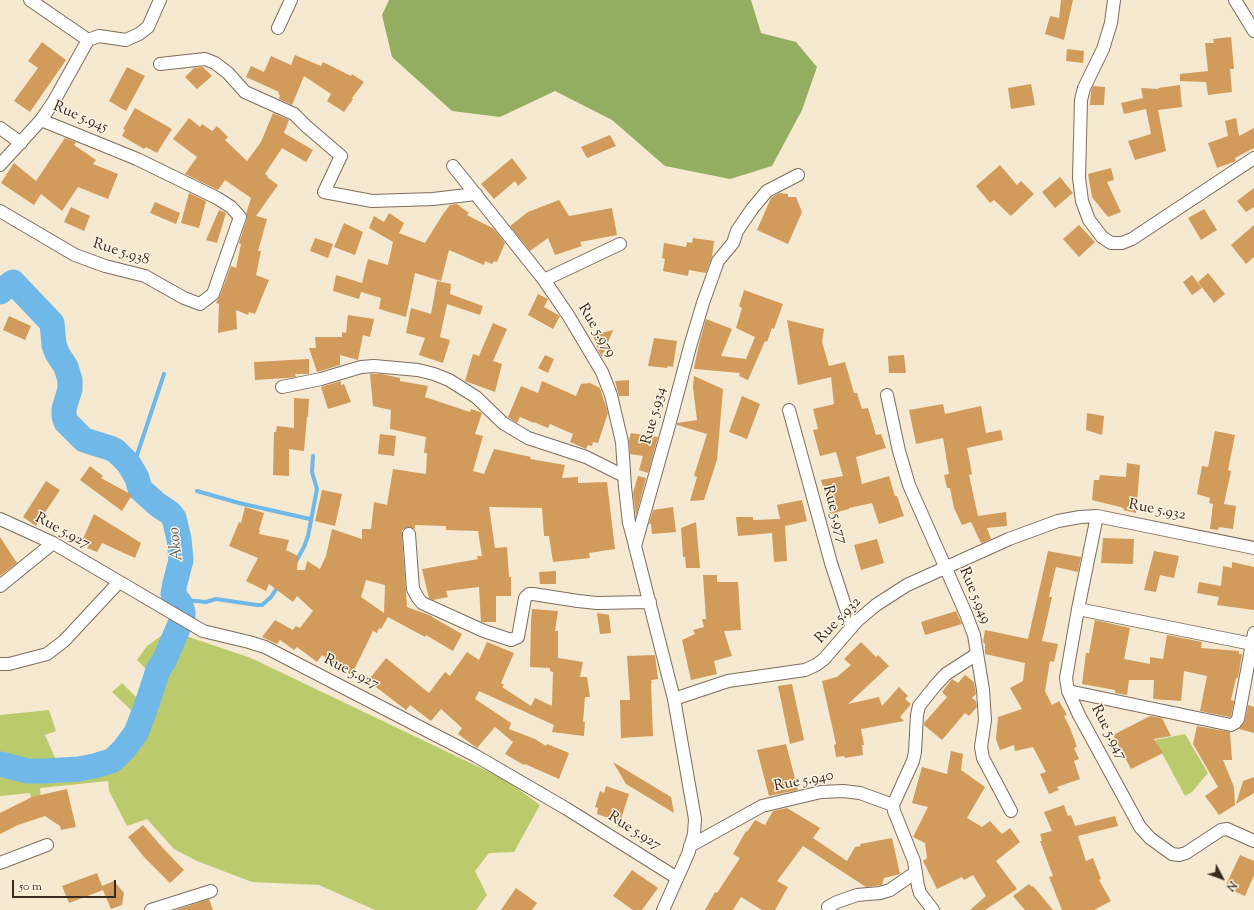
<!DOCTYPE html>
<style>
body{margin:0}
#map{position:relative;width:1254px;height:910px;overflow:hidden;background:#f6e9d1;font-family:"Sorts Mill Goudy",serif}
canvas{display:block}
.north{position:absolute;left:1202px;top:858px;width:40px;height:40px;-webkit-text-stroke:3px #fcf5e5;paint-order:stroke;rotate:131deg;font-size:11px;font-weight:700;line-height:16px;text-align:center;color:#3b2a1e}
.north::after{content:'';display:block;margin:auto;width:14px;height:18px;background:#3b2a1e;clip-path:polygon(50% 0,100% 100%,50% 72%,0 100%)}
.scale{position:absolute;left:12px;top:880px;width:104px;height:18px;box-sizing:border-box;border:2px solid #3b2a1e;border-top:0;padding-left:5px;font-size:12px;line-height:14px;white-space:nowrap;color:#3b2a1e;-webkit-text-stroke:3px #fcf5e5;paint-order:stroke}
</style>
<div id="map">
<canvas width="1254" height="910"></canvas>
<div class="north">N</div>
<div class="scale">50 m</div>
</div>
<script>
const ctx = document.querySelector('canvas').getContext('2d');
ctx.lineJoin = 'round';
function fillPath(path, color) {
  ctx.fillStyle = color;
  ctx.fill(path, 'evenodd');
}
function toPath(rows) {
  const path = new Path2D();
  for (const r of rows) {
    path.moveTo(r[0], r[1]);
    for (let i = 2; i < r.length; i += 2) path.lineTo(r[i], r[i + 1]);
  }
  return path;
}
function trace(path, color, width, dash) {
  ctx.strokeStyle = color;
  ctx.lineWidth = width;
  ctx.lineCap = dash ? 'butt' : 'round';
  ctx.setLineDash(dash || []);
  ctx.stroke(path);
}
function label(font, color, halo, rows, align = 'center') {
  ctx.font = font + ' "Sorts Mill Goudy",serif';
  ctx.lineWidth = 3;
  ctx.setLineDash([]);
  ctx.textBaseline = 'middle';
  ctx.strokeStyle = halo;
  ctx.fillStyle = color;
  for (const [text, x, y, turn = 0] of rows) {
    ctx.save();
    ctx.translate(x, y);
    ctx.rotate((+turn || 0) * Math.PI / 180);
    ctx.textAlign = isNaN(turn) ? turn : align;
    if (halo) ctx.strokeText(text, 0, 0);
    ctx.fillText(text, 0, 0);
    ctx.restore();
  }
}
const green = toPath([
 [169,633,183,635,251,658,506,780,540,805,514,852,489,853,475,871,487,895,476,910,375,910,319,885,252,882,197,861,174,849,147,819,127,826,109,791,108,781,40,788,41,800,32,801,30,793,0,796,0,715,49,710,56,731,45,735,58,765,91,754,100,762,123,742,134,713,112,692,122,683,136,697,151,674,137,660,147,646,161,636],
 [1185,734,1208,773,1192,792,1185,796,1155,740]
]);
const forest = toPath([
 [389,0,751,0,761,33,796,42,817,67,802,110,772,166,730,179,665,166,612,120,555,91,500,117,452,111,392,57,382,15]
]);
const stream = toPath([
 [132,470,164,374],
 [197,491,239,503,310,519],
 [295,563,304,547,308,536,317,489,312,472,313,456],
 [180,603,181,600,186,600,206,602,216,599,257,605,262,605,271,597,279,585]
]);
const river = toPath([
 [0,292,13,282,52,323,54,345,57,353,66,367,70,380,70,389,64,409,64,416,66,422,84,440,110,448,116,451,129,464,137,478,140,489,158,505,170,513,174,518,179,539,181,560,175,583,173,594,180,603,183,612,183,617,164,661,158,670,147,704,136,733,124,749,115,758,111,761,94,766,79,769,45,771,28,771,0,764]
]);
const building = toPath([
 [1061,0,1073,0,1064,40,1045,34,1050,16,1059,18],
 [1231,37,1234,69,1230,69,1232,92,1208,95,1206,82,1180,81,1180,74,1208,71,1205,43,1214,43,1213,39],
 [42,42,66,60,30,112,14,101,38,68,28,61],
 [1067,49,1084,51,1083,63,1066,61],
 [295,55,321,66,323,62,351,76,352,74,364,82,352,98,353,99,344,112,327,101,331,94,304,76,292,105,279,99,280,95,278,94,279,92,246,77,251,66,264,72,271,56,291,65],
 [127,67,145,76,126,111,109,101],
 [203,67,212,76,197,89,185,77,194,68],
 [1031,84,1035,105,1011,109,1008,88],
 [1180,85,1182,107,1158,110,1166,151,1135,160,1128,141,1151,134,1146,109,1124,114,1121,103,1143,98,1141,88,1158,89,1158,88],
 [1093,86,1105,87,1104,105,1090,105,1091,91],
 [135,108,172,129,157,153,146,147,144,149,122,136,125,130,123,129],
 [273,113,289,120,284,133,313,150,306,162,282,148,265,174,268,176,267,177,278,185,256,216,267,219,258,251,261,251,256,275,269,280,255,314,249,312,248,315,236,310,237,329,218,333,219,304,216,303,220,296,231,266,236,268,241,244,239,243,247,219,246,214,251,198,225,180,218,190,185,174,197,157,173,139,189,118,200,127,202,124,212,131,217,126,228,137,225,140,247,161,261,142],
 [1236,118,1239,136,1254,128,1254,148,1235,158,1236,161,1217,168,1208,143,1228,136,1225,121],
 [610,135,616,146,587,158,581,147],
 [65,138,76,142,74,145,96,160,93,164,118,174,108,199,78,187,62,211,41,194,34,205,1,183,14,163,36,181],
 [512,158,527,178,518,186,515,181,494,199,481,184],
 [1000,165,1017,185,1021,181,1034,194,1011,216,994,200,990,203,976,186],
 [1111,168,1114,180,1107,182,1121,212,1108,217,1092,197,1088,174],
 [1060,177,1073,193,1055,208,1042,192],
 [1254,188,1254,207,1246,212,1237,201],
 [189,193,206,201,199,228,181,223],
 [779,193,788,194,788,197,796,197,802,212,788,244,757,230,771,198],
 [559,200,569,216,612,208,617,235,580,242,582,246,555,255,548,238,530,251,510,226,528,212],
 [155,202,180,213,176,224,150,213],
 [457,204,469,213,467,215,494,229,505,243,497,262,494,261,492,264,485,261,484,265,449,250,441,281,415,273,406,317,379,309,381,298,361,292,359,299,333,291,336,275,362,283,368,259,388,265,393,242,369,228,374,216,384,222,389,213,404,223,399,233,425,243,443,214,450,205],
 [71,207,90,216,84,231,64,222],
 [1204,209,1217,230,1201,240,1188,218],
 [219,210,226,213,217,243,206,240],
 [344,223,363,232,355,255,334,247],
 [1079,225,1095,242,1079,257,1063,239],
 [1254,225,1254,257,1246,264,1231,245],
 [315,238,333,244,328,258,310,251],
 [693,238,714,241,712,257,706,273,689,270,688,276,663,271,665,259,662,258,664,243,686,247,687,242,692,243],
 [1208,273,1225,294,1214,303,1198,282],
 [1192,275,1202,288,1192,295,1183,282],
 [437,281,451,284,450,294,483,306,480,315,447,304,440,337,450,340,443,363,419,355,425,338,406,333,411,308,431,314],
 [744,290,783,304,774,329,772,328,767,342,765,341,748,380,739,376,740,373,695,369,694,368,699,344,706,319,732,329,721,356,746,359,755,337,736,328,742,308,739,306],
 [538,294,548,299,544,307,560,316,553,329,528,315],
 [348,315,374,319,370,337,363,335,358,360,340,355,340,365,317,372,309,348,316,348,315,337,342,337,342,332,346,333],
 [9,316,31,326,25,340,3,330],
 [787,320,824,329,822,342,829,366,845,362,854,393,857,393,862,409,868,408,876,435,881,434,886,448,856,457,862,484,889,476,895,496,897,496,904,516,879,524,872,503,849,508,849,509,830,514,821,480,843,476,836,452,820,456,813,430,818,429,813,409,834,404,831,377,798,385],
 [493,323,507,329,493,361,502,364,495,392,465,381,473,354,479,356],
 [613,330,602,357,599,352,593,335],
 [654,338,677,341,673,367,668,366,667,368,648,366],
 [545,355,554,359,548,373,538,368],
 [904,355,906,373,889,373,888,356],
 [309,359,309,374,295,374,296,377,287,378,255,380,254,362],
 [370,374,382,374,400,378,400,381,428,386,425,397,470,412,471,409,480,412,482,413,475,434,483,436,473,471,484,474,494,449,531,457,530,459,565,465,562,478,578,477,578,483,607,482,615,549,589,553,590,558,553,562,549,536,544,536,542,508,489,507,495,548,507,547,509,577,511,577,511,596,496,596,496,622,481,622,479,587,446,591,448,597,433,600,429,598,422,569,478,559,477,556,482,556,478,531,446,530,446,526,415,525,415,529,408,527,402,530,402,535,407,607,432,616,432,617,462,634,453,651,426,635,425,637,388,617,381,629,379,628,377,633,373,631,354,670,353,669,350,674,322,655,317,662,297,647,294,650,280,640,277,644,262,637,275,620,293,630,296,626,300,628,313,611,297,596,293,602,269,584,266,591,246,581,258,558,229,546,239,522,241,523,245,507,264,513,259,530,260,531,259,534,289,540,286,550,298,556,297,570,305,570,307,561,320,569,326,556,332,529,362,539,362,529,371,529,374,502,387,505,393,469,426,474,427,453,424,453,426,437,390,429,391,410,373,406],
 [366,580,385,585,384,613,361,597],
 [694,376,723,389,717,460,704,500,690,501,697,477,694,476,707,434,677,425,677,423,697,420,693,387],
 [629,380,629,396,619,396,615,381],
 [341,381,341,385,344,384,351,402,328,409,321,387],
 [542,381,576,396,581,384,590,383,600,388,608,413,598,443,593,442,592,446,588,445,586,449,570,442,573,434,550,424,548,428,534,422,534,423,520,417,517,423,508,417,521,386,538,393],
 [742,396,760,404,747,439,729,432],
 [294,398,309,399,308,417,307,417,304,451,289,449,289,476,273,475,274,432,276,432,277,426,294,428],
 [943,404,945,414,981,406,986,433,1001,430,1003,440,967,448,972,474,969,475,978,516,1006,512,1007,526,987,528,991,539,982,543,981,543,971,522,962,525,954,508,950,488,947,488,944,475,949,474,943,438,916,444,909,410],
 [1087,413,1104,416,1102,435,1086,430],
 [1215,431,1235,435,1228,470,1231,471,1224,504,1236,506,1233,529,1219,527,1218,530,1210,529,1213,504,1209,503,1210,498,1197,494,1202,466,1208,467],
 [631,433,658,437,648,473,639,470,643,456,630,454,629,440],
 [380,434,396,436,394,456,378,454],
 [1127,463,1140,465,1136,513,1123,510,1124,508,1092,500,1094,480,1099,480,1100,475,1126,477],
 [90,466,103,476,101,478,132,495,122,511,80,480],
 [638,476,646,478,636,516,633,493],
 [46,481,60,490,36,526,23,517],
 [322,490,342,494,335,526,315,521],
 [802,500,807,521,785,526,787,561,774,562,772,533,738,536,736,517,753,517,753,520,780,519,777,505],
 [673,507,676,532,652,534,651,524,649,524,653,510],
 [94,514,141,543,135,558,102,543,97,552,87,548,89,545,82,541],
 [696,522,700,568,686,568,685,557,683,557,681,528],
 [0,537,17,563,0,576],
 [1103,538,1134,539,1133,564,1101,563],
 [877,539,884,563,861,570,854,545],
 [1048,551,1081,557,1078,572,1056,567,1049,597,1052,597,1042,641,1058,644,1054,662,1050,661,1045,691,1052,705,1059,701,1067,715,1064,716,1070,728,1077,747,1074,748,1079,759,1074,761,1080,779,1057,787,1059,790,1049,794,1040,774,1046,772,1033,747,1015,751,1014,745,1000,750,996,739,998,717,1022,709,1010,688,1023,681,1025,663,985,654,985,644,983,642,985,630,1028,639],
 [1154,551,1179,556,1174,578,1160,575,1156,592,1144,590],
 [1232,562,1254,567,1254,610,1217,605,1219,597,1197,593,1199,582,1221,586,1223,566,1232,568],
 [556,571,556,584,540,584,539,572],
 [703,575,717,575,717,582,738,582,741,630,724,631,732,656,714,661,717,674,691,680,682,640,695,634,693,630,704,627,702,619,706,619],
 [532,609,558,611,555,631,558,631,558,658,583,662,580,677,587,677,590,697,585,697,583,722,585,722,584,736,552,732,554,725,479,691,475,699,511,723,509,729,535,739,546,746,547,744,569,753,559,779,525,764,524,765,505,754,513,742,495,727,477,748,458,734,462,728,441,709,431,721,410,705,406,710,368,681,386,658,429,693,445,672,450,676,467,652,479,660,487,642,514,653,501,683,504,685,502,687,531,706,535,698,552,706,553,672,550,671,550,668,530,667,531,621],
 [956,611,962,624,925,635,921,622],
 [597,613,609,615,611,633,600,634],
 [1095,620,1130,628,1124,659,1150,664,1150,657,1163,659,1167,635,1202,642,1201,648,1239,651,1239,654,1242,654,1238,678,1236,678,1231,700,1234,701,1231,716,1230,717,1200,711,1207,676,1184,671,1181,701,1153,699,1154,680,1129,680,1127,695,1115,693,1115,690,1082,684,1086,653,1089,653],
 [861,642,876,657,878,655,889,666,848,704,879,697,882,706,899,687,908,696,905,699,911,704,900,717,904,721,861,729,864,745,862,745,863,755,845,758,844,756,836,757,834,745,836,744,822,681,837,677,851,665,844,659],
 [655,655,658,679,651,680,652,683,651,683,653,736,621,738,620,700,630,700,627,656],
 [965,675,974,682,976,694,972,698,976,701,977,707,969,716,965,713,942,740,924,725,924,723,947,697,942,692,952,679,958,683],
 [792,684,804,740,790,744,778,686],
 [1248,705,1254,707,1254,733,1239,729,1245,721],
 [1150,716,1162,718,1171,736,1154,739,1163,753,1131,769,1113,735],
 [1197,726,1230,732,1232,760,1223,760,1234,787,1235,805,1219,815,1205,796,1218,787,1193,744],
 [786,744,798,790,769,796,757,750],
 [951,751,963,754,961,770,985,787,967,818,982,827,990,821,1002,834,1010,828,1020,842,996,861,1017,889,985,910,970,910,986,896,973,875,964,880,962,877,937,889,923,861,927,858,925,843,913,837,928,807,912,803,922,767,947,774],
 [613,762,671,797,674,813,626,784],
 [1254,777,1254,793,1236,804,1243,781],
 [606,786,629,794,620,822,597,814,598,808,595,807,600,791,604,793],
 [67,789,76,827,61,830,60,826,45,816,18,825,0,834,0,813,32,797],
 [1064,805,1068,816,1071,815,1075,826,1115,816,1118,826,1078,836,1086,861,1093,858,1101,879,1099,880,1111,901,1094,910,1062,910,1049,877,1053,876,1040,841,1042,841,1040,834,1052,831,1044,812],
 [787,808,820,828,813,838,847,861,855,847,861,846,860,844,892,838,900,874,884,878,882,885,866,887,803,846,777,881,788,887,775,910,762,910,741,897,733,910,705,910,715,892,717,893,740,858,733,854,746,831,747,832,755,820,765,825,773,811],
 [143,825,162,847,184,870,170,883,144,857,128,837],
 [1240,855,1254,861,1254,875,1245,896,1225,887],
 [632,870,658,888,642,910,633,910,613,896],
 [97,873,102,886,114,881,124,893,122,905,111,909,103,890,69,903,62,886],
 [1029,884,1032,887,1033,886,1053,910,1025,910,1013,896],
 [516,888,537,903,532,910,501,910],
 [209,899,213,910,176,910]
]);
const minor = toPath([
 [1114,0,1111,23,1103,49,1084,88,1081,100,1079,178,1082,201,1089,220,1102,237,1111,243,1122,243,1132,239,1254,158],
 [1235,0,1254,31],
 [278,28,291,0],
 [88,40,99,36,126,40,139,34,148,27,160,0],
 [160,64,205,59,215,63,228,73,245,92,294,114,306,126,341,156,324,192,372,201,433,199,476,194],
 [0,128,21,143],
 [0,165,41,120],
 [453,166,544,280,568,315,602,372,611,395,622,442,625,487,629,523,635,545],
 [0,211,75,255,105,266,145,276,184,298,200,304,213,294,240,217,231,207,217,198,137,159,41,120,54,101,88,40,30,0],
 [544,280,620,244],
 [282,387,321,379,361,367,374,366,418,370,434,374,449,380,476,397,503,423,528,438,586,457,624,476],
 [887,395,899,451,909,485,966,614,974,635,983,690,985,720,981,747,983,758,1011,811],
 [789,410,831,563,852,627],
 [1097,516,1078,609,1066,678,1068,691,1079,715,1140,827,1150,838,1172,854,1179,855,1186,853,1221,830,1227,829,1254,841],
 [0,519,53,543,203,631,249,642,265,647,476,756,567,809,677,878],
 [409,534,413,589,418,598,422,603,484,631,511,640,518,637,525,598,529,594,533,594,578,601,597,603,650,602],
 [0,586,53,543],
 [1078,609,1252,644],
 [0,664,9,664,47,654,64,641,119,582],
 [1068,691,1231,725,1235,723,1238,719,1254,633],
 [674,699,635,546,668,429,691,343,703,303,718,261,733,243,737,231,752,209,767,191,798,175],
 [893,805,894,811,914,861,918,886,920,893,933,910],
 [690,846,762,806,821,792,843,791,860,793,893,805,913,761,915,752,917,715,919,706,935,686,946,674,977,654],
 [0,863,47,845],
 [828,907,837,902,857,895,880,893,890,890,916,872],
 [151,910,211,891],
 [663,910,688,854,694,834,695,819,674,699,728,681,805,670,816,665,824,659,857,621,876,605,907,585,1009,539,1058,521,1080,517,1097,516,1254,548]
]);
const streetNames = [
 ["Rue 5.945",80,118,23],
 ["Rue 5.938",121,253,17],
 ["Rue 5.979",596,331,59],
 ["Rue 5.934",655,416,-75],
 ["Rue 5.932",1157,511,11],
 ["Rue 5.977",834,515,75],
 ["Rue 5.927",62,532,28],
 ["Rue 5.949",974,596,67],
 ["Rue 5.932",839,621,-46],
 ["Rue 5.927",351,673,27],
 ["Rue 5.947",1108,733,62],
 ["Rue 5.940",804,782,-11],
 ["Rue 5.927",634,832,32]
];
const waterNames = [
 ["Akoo",177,544,-96]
];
fillPath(green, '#baca6d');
fillPath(forest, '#93ae60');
trace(stream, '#70b8e8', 4);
trace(river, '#70b8e8', 25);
fillPath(building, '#d19b5b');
trace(minor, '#7c6d5d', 14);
trace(minor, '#fff', 12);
label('15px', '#3b2a1e', '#fcf5e5', streetNames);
label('italic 16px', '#4b555b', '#fcf5e5', waterNames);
</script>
